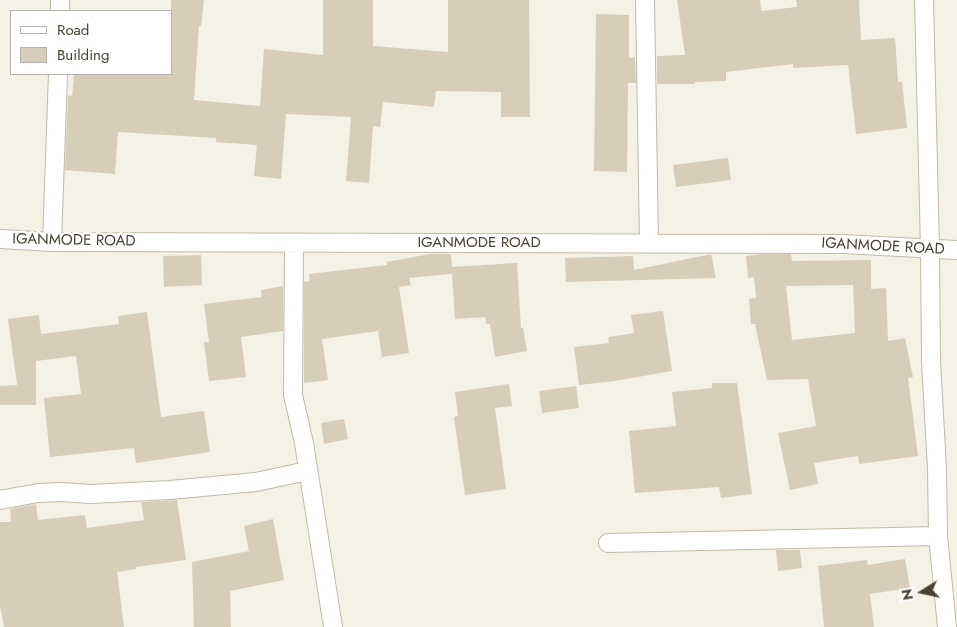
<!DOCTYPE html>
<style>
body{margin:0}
#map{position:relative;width:957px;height:627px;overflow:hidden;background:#f4f1e5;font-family:Jost,sans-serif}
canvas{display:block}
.legend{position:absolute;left:10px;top:10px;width:162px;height:65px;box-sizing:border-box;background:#fff;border:1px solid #b6b3ae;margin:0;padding:6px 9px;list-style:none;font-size:15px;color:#484234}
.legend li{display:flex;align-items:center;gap:10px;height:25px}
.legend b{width:25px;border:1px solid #b6b3ae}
.north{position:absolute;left:897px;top:567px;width:50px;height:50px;-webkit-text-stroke:4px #fff;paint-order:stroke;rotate:260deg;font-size:14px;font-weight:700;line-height:20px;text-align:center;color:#484234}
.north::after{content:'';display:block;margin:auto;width:18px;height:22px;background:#484234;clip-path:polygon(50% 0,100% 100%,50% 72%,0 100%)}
</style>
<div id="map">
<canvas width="957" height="627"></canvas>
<ul class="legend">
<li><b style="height:6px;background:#fff"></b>Road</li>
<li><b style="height:14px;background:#d7ceba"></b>Building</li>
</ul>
<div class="north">N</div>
</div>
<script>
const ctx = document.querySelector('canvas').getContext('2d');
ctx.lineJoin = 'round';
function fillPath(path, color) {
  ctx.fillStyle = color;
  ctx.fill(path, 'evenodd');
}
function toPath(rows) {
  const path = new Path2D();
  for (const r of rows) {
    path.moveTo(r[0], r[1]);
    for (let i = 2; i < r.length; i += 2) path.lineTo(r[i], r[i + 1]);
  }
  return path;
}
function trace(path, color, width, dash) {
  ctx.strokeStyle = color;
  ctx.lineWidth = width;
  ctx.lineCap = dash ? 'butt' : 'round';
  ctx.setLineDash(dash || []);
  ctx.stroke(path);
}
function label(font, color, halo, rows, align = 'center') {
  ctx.font = font + ' Jost,sans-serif';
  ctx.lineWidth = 4.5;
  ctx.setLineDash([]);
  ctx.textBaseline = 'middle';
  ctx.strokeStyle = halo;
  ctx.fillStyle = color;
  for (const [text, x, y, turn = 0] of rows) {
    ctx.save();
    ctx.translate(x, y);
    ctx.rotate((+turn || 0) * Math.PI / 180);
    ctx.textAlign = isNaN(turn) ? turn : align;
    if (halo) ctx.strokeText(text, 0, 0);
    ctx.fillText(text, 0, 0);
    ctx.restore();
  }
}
const building = toPath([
 [171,0,204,0,201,26,199,26,194,100,260,106,264,49,323,55,323,0,373,0,373,46,448,52,448,0,529,0,530,117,501,117,501,92,436,91,434,107,383,102,380,127,373,126,369,183,346,181,351,117,286,114,281,179,254,176,257,145,216,142,216,138,118,132,115,174,65,170,68,95,72,96,74,74,171,74],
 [677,0,760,0,761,11,797,7,796,0,859,0,861,40,895,38,898,82,902,82,907,128,856,134,848,65,793,68,793,64,726,72,726,81,695,82,695,84,657,84,657,56,685,55],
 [596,14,629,15,629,58,635,57,636,83,628,83,627,172,594,171],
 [728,158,731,180,676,187,673,165],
 [430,254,451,254,452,267,517,263,521,328,523,328,527,351,495,357,490,324,486,324,485,317,455,319,452,274,409,278,411,285,399,287,409,353,382,357,378,331,322,339,328,380,304,383,304,282,310,281,309,274,387,265,387,262],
 [711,254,716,278,566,282,565,258,633,256,634,270],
 [761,254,791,254,792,261,871,260,871,289,886,288,888,341,905,338,913,377,908,378,918,456,859,464,858,456,814,463,818,484,790,490,778,433,816,426,808,379,767,380,755,324,751,324,749,299,756,298,754,277,748,278,746,256],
 [853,285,855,333,792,340,786,286],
 [201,255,202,285,164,287,163,256],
 [283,286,283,331,241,337,246,377,209,381,204,342,209,342,204,304,262,297,261,290],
 [663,311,672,371,615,381,579,385,574,347,609,343,608,337,634,333,631,315],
 [147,312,161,417,204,411,210,452,136,463,134,448,50,457,44,398,81,394,76,356,36,361,36,405,0,405,0,386,17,385,8,319,39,315,41,334,119,324,118,316],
 [712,383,737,383,752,494,721,498,719,487,635,493,629,431,676,426,672,392,712,388],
 [509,384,512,406,495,408,506,489,465,495,454,417,458,416,455,392],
 [576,386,579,408,542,413,539,391],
 [344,419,348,439,324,444,321,423],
 [177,500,186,560,136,567,136,569,117,572,124,627,4,627,0,606,0,522,11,522,10,509,36,504,38,520,85,515,87,528,144,520,141,502],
 [273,519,284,580,230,591,231,627,194,627,192,562,249,551,244,526],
 [776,550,800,550,802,568,778,571],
 [905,559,910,588,870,594,874,627,824,627,818,566,867,560,868,565]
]);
const street = toPath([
 [645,0,649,243],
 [924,0,930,249,931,361,937,469,938,536,947,627],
 [60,11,60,0],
 [0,239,52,242,843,244,957,250],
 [52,242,58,74],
 [294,243,293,395,304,443,333,627],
 [0,500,38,493,61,492,90,494,170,490,256,482,307,471],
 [608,543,938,536]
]);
const streetNames = [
 ["IGANMODE ROAD",74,241,1],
 ["IGANMODE ROAD",479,243],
 ["IGANMODE ROAD",883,247,3]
];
fillPath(building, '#d7ceba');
trace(street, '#c1baa7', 20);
trace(street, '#fff', 18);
label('15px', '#484234', '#fff', streetNames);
</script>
